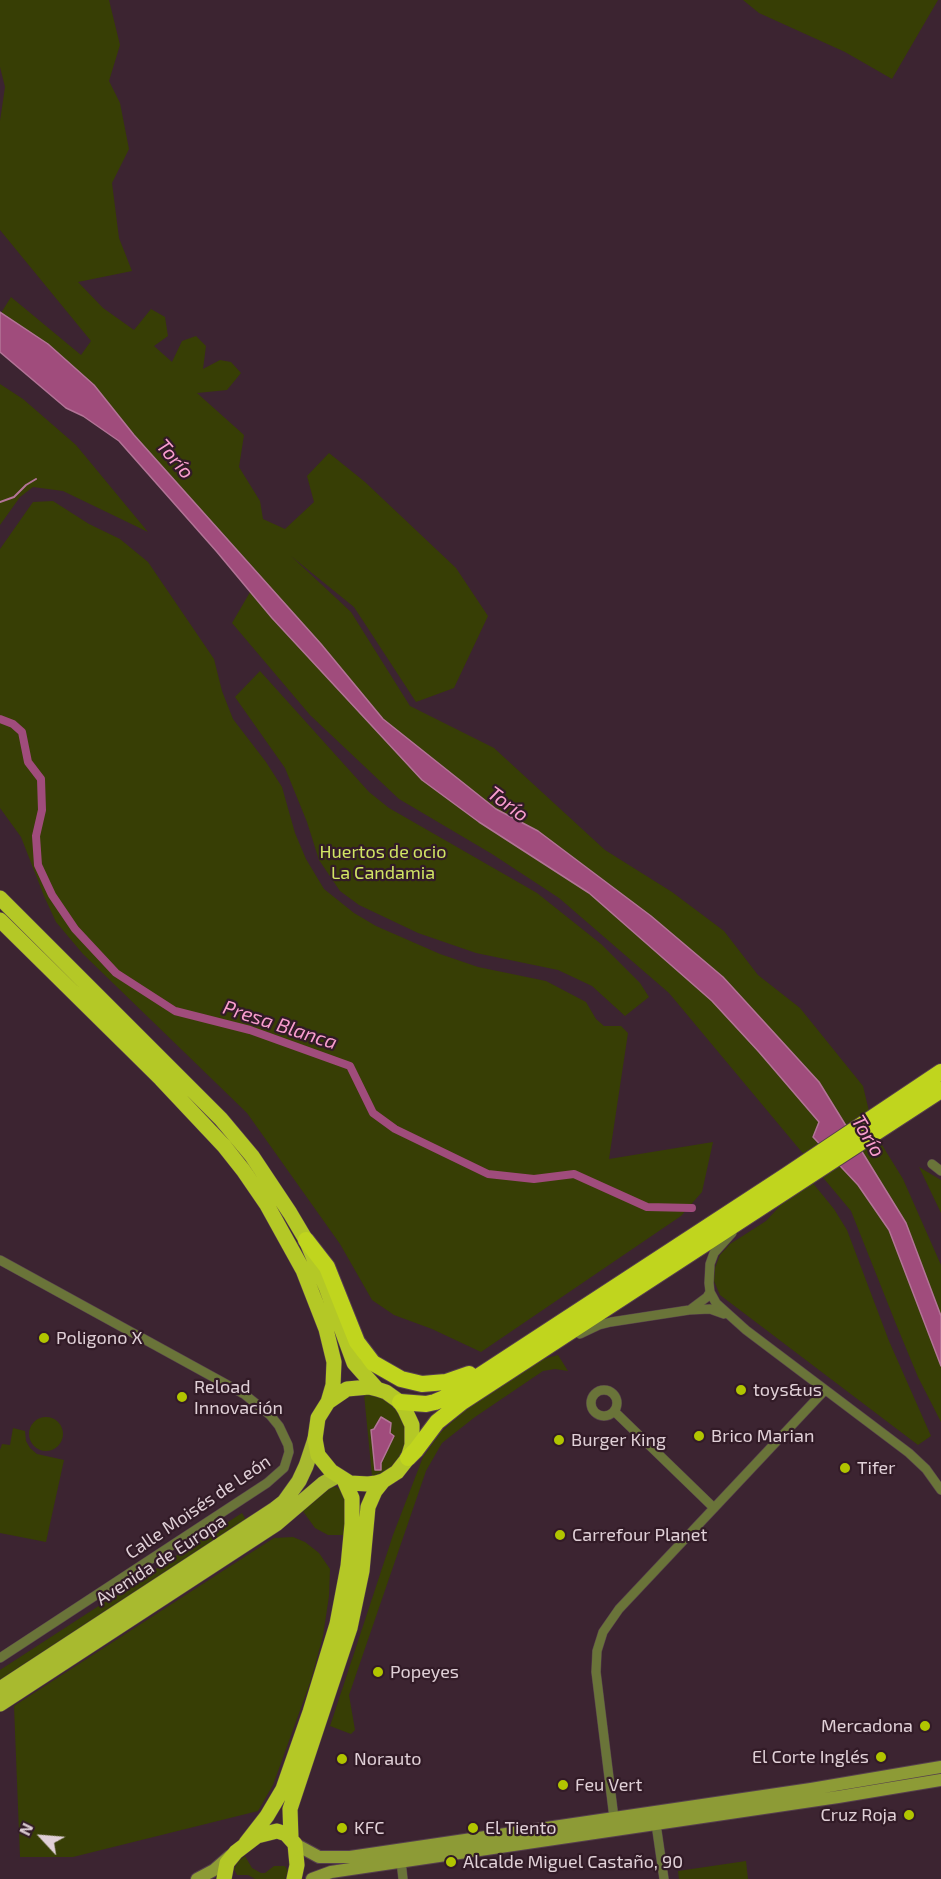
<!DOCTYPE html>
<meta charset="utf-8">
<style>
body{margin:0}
#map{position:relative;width:941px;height:1879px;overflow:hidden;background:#3c2431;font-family:"Exo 2",sans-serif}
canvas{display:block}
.north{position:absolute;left:12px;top:1807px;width:60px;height:60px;-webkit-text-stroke:4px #321b27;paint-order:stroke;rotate:296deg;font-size:16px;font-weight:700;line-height:24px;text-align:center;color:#e0d0d7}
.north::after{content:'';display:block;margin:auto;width:21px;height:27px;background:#e0d0d7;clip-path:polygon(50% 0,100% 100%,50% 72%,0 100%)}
</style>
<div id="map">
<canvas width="941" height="1879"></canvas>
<div class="north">N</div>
</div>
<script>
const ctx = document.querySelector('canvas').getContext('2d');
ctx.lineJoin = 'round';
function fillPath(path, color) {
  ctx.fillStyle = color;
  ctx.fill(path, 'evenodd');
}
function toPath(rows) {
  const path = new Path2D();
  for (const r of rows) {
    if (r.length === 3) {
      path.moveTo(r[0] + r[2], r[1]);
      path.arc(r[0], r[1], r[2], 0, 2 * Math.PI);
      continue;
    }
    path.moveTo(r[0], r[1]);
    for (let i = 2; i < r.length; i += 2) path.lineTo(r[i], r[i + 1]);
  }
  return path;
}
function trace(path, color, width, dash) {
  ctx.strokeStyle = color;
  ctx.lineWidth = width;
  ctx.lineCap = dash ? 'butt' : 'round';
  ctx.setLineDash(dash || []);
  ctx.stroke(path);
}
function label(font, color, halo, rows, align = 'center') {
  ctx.font = font + ' "Exo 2",sans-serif';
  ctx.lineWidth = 4.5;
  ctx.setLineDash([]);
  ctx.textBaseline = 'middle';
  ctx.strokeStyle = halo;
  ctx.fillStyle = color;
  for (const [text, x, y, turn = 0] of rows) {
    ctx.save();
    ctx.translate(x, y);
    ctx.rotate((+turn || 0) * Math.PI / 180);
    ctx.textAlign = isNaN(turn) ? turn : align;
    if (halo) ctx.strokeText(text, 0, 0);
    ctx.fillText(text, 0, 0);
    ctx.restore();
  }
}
const green = toPath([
 [0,0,109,0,120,45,109,81,120,103,129,149,112,183,119,238,132,271,78,282,103,308,134,330,151,309,165,317,168,336,154,346,172,362,182,341,196,336,206,346,203,369,220,360,231,362,241,373,227,390,197,393,244,435,239,467,260,501,263,519,285,529,314,502,307,476,329,453,365,482,456,568,488,616,454,688,416,702,354,607,291,556,351,612,410,706,494,748,605,850,672,892,724,931,758,975,800,1008,863,1086,874,1132,903,1179,941,1265,941,1422,918,1377,896,1324,851,1211,669,993,559,898,492,854,399,799,310,715,232,623,260,575,134,435,94,385,48,344,1,313,11,297,81,355,91,341,0,230,0,121,5,87,0,67],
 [743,0,938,0,892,79,845,52,759,13],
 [0,384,23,399,76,445,148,532,63,491,33,487,20,497,0,525],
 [53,501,89,524,120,539,148,562,214,659,222,691,233,719,266,762,282,787,295,833,306,859,324,889,354,913,376,926,440,954,478,967,546,981,586,1002,596,1019,604,1026,621,1026,628,1033,609,1159,713,1142,702,1192,681,1216,481,1352,432,1329,394,1315,372,1300,340,1244,247,1113,83,954,56,922,44,896,21,837,0,808,0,549,33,502],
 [260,671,369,792,389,808,537,893,601,944,640,983,649,997,625,1016,592,986,558,970,476,953,418,933,359,905,340,891,319,860,307,822,285,768,235,697],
 [919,1167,941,1180,941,1213],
 [812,1182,834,1209,847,1230,889,1341,931,1436,918,1445,720,1295,714,1281,715,1268,720,1255,730,1244,766,1221,788,1197],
 [558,1355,568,1371,555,1369,543,1371,475,1417,442,1443,426,1471,349,1695,355,1730,351,1734,330,1726,393,1535,423,1457,440,1433,465,1410,543,1359],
 [364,1394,381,1397,392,1404,401,1414,405,1427,406,1440,402,1453,395,1464,385,1472,372,1476],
 [46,1434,17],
 [13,1428,25,1431,26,1441,30,1448,37,1454,64,1460,46,1542,0,1533,0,1450,2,1444,10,1445],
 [331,1486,342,1489,346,1495,346,1535,328,1535,315,1528,302,1510],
 [242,1513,246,1520,0,1680,0,1670],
 [293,1537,305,1542,319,1553,330,1569,329,1596,323,1636,311,1680,273,1785,258,1811,73,1857,20,1857,14,1706,266,1543,274,1538],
 [245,1856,252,1868,261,1873,265,1873,274,1866,285,1866,288,1871,285,1879,255,1879,248,1875,237,1875,234,1869,239,1860],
 [746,1861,748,1879,679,1879,678,1871]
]);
const water = toPath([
 [0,312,48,344,94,385,134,435,321,644,383,719,496,809,538,831,651,916,723,977,819,1082,906,1223,941,1316,941,1366,889,1230,858,1185,813,1137,819,1122,759,1052,712,1001,589,893,479,822,422,780,272,618,217,552,119,441,83,416,66,408,0,352,0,312],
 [381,1417,391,1423,390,1433,394,1436,381,1463,381,1470,375,1470,371,1430,374,1429,381,1417]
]);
const stream = toPath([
 [0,502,14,497,26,485,36,479]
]);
const canal = toPath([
 [0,719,13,724,22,732,28,762,41,779,42,810,36,836,38,865,52,895,75,929,116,973,175,1011,250,1030,350,1066,373,1113,395,1129,488,1174,534,1179,574,1174,647,1207,692,1208]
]);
const minor = toPath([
 [932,1164,941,1171],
 [732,1233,714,1253,710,1264,709,1283,710,1292,716,1303,746,1330,909,1453,926,1469,941,1490],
 [0,1260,244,1394,270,1415,279,1426,288,1445,289,1452,284,1468,267,1483,0,1658],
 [691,1309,707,1297,710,1292],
 [580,1334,599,1325,611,1322,689,1310,710,1309,724,1314],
 [604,1403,13],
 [614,1411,714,1508],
 [614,1818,596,1672,597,1651,603,1632,619,1609,825,1390],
 [659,1819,656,1824,664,1879],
 [401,1861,403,1879]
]);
const secondary = toPath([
 [295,1844,319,1857,350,1857,811,1789,941,1767],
 [197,1879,214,1870,230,1856],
 [312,1879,331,1872,351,1869,838,1797,941,1780]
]);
const primary = toPath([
 [0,1689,275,1509,284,1502,299,1481,306,1466,315,1439],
 [0,1704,276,1524,324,1483,337,1476]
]);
const trunk = toPath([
 [0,898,221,1119,252,1156,290,1213,306,1240,326,1287,354,1363,377,1389,386,1392,400,1402,405,1410,412,1425,412,1445,408,1458,397,1472,383,1481,376,1483,368,1484,350,1483,331,1471,318,1455,315,1439,318,1418,328,1402,347,1389,369,1387,377,1389],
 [0,920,161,1079,224,1146,243,1170,267,1205,303,1270,326,1329,334,1362,333,1385,328,1402],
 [291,1838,290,1809,350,1628,362,1571,368,1507,375,1491,383,1481],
 [246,1843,267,1816,283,1789,310,1712,337,1624,348,1566,352,1524,352,1498,344,1480],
 [224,1879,227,1863,236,1852,257,1836,277,1831,286,1834,295,1844,297,1865,294,1879]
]);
const motorway = toPath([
 [306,1240,327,1267,357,1342,373,1363,401,1379,422,1384,446,1382,469,1374],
 [400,1402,426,1404,435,1402,447,1397,787,1175,941,1072],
 [408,1458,416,1450,437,1422,462,1402,941,1090]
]);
const markers = [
 [44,1338,6,"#b1c500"],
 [741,1390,6,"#b1c500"],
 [182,1397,6,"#b1c500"],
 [699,1436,6,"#b1c500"],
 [559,1440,6,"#b1c500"],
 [845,1468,6,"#b1c500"],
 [560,1535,6,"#b1c500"],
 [378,1672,6,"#b1c500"],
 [925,1726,6,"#b1c500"],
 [881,1757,6,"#b1c500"],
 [342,1759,6,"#b1c500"],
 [563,1785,6,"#b1c500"],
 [909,1815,6,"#b1c500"],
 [342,1828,6,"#b1c500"],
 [473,1828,6,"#b1c500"],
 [451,1862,6,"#b1c500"]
];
const parkNames = [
 ["Huertos de ocio",383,852],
 ["La Candamia",383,873]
];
const poiNames = [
 ["Poligono X",56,1338],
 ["Reload",194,1387],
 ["Innovación",194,1408],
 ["toys&us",753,1390],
 ["Brico Marian",711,1436],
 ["Burger King",571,1440],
 ["Tifer",857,1468],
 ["Carrefour Planet",572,1535],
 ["Popeyes",390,1672],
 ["Mercadona",913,1726,"right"],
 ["El Corte Inglés",869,1757,"right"],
 ["Norauto",354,1759],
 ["Feu Vert",575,1785],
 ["Cruz Roja",897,1815,"right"],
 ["KFC",354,1828],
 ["El Tiento",485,1828],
 ["Alcalde Miguel Castaño, 90",463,1862]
];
const streetNames = [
 ["Calle Moisés de León",198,1507,-34],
 ["Avenida de Europa",161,1560,-33]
];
const waterNames = [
 ["Torío",175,459,49],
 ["Torío",508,804,36],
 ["Presa Blanca",280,1025,18],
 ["Torío",868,1136,59]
];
fillPath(green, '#373e05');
fillPath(water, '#a04c7c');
trace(water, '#b37497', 1.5);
trace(stream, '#b37497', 2);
trace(canal, '#a04c7c', 8);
trace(minor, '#56404c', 10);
trace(secondary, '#56404c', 14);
trace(primary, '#56404c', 16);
trace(trunk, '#56404c', 16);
trace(motorway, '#56404c', 18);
trace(minor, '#6a7439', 9);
trace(secondary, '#8d9b36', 12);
trace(primary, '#a8ba2f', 15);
trace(trunk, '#b4c826', 15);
trace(motorway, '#c0d51e', 16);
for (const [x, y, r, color] of markers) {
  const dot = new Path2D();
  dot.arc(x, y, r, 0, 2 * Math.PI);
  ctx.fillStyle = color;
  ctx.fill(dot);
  trace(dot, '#321b27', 2);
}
label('18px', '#d1e564', '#321b27', parkNames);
label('18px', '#e0d0d7', '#321b27', poiNames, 'left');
label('18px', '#e0d0d7', '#321b27', streetNames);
label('italic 20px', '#f99dce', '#321b27', waterNames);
</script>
